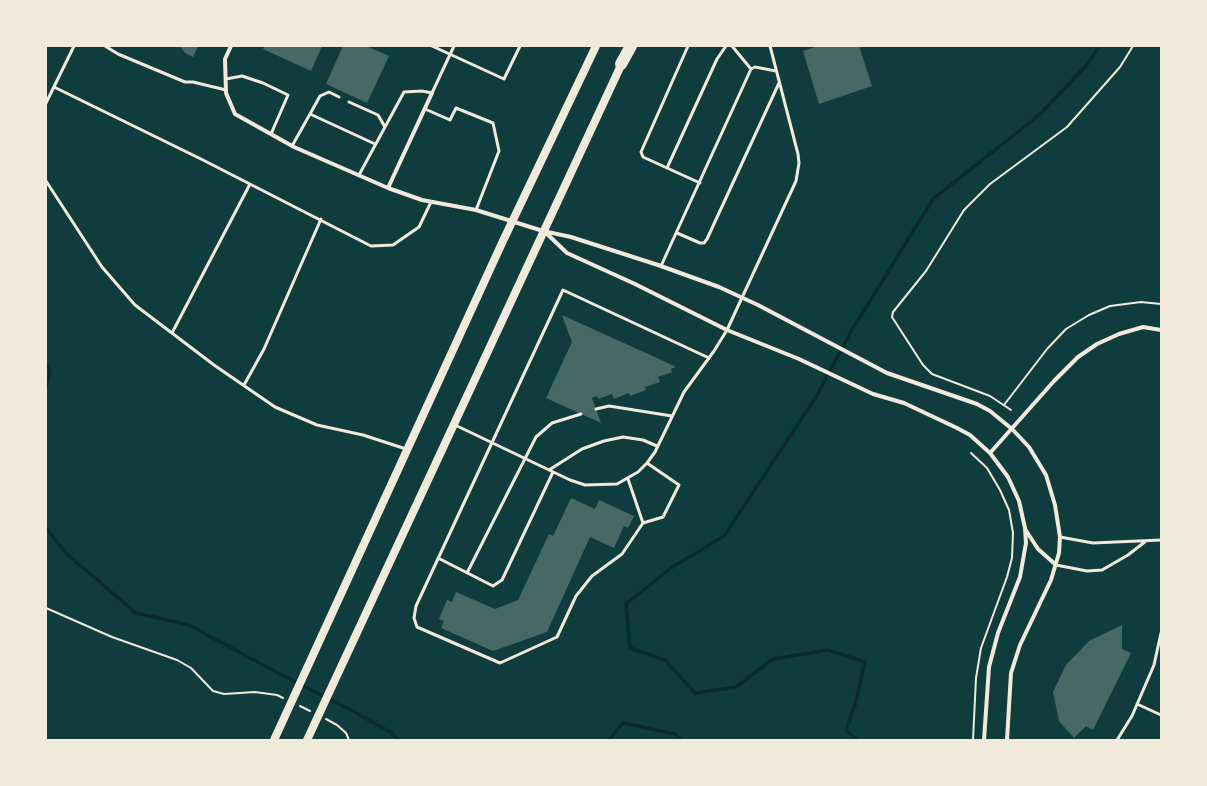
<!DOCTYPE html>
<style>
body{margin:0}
#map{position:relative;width:1207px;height:786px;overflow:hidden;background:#0f3d3e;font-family:"DM Sans",sans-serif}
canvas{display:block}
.frame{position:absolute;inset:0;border:47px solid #f1e9da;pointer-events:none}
</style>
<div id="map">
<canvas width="1207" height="786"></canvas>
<div class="frame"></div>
</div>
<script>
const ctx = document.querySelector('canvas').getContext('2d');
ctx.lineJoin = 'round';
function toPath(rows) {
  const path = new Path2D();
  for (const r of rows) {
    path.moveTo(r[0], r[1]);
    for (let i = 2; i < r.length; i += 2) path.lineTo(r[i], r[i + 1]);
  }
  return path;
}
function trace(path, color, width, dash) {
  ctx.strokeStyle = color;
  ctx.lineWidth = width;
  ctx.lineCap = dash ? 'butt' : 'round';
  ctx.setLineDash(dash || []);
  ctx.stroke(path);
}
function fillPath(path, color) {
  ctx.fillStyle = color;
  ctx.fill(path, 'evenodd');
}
const stream = toPath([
 [46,365,50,372,46,386],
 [46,528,68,555,136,613,189,625,278,673,351,710,392,733,398,740],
 [609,740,623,723,675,734,681,740],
 [857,740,846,730,855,705,865,662,828,650,773,659,736,687,695,693,665,660,630,648,626,604,671,568,724,536,816,397,852,330,933,199,1039,115,1086,66,1100,46]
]);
const building = toPath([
 [180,46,198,46,193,57,185,53],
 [265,46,322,46,311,71,263,49],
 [343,46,366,46,389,56,367,103,326,84],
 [818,46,859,46,872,86,819,104,803,51],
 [562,315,668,363,676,367,671,369,672,372,658,377,660,382,645,387,646,390,630,396,629,393,614,399,612,394,598,399,597,396,592,398,601,423,546,398,572,342],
 [571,498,595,509,599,500,634,516,628,528,624,526,614,548,590,537,547,632,493,651,441,628,444,621,439,619,447,600,452,602,456,592,495,609,518,600,549,534,553,536],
 [1122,625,1122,649,1131,653,1093,730,1086,726,1074,738,1059,721,1053,692,1066,665,1089,641]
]);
const path = toPath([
 [1004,405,1047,349,1066,329,1089,315,1110,306,1141,302,1161,304],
 [1011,410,990,396,932,374,923,365,892,317,893,312,926,271,964,210,990,184,1067,127,1120,67,1133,46],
 [971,453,987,468,1000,490,1009,510,1013,533,1012,558,1007,577,981,648,976,678,973,740],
 [46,608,112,637,177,660,191,668,213,691,224,694,255,692,277,695,283,698],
 [300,706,310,711],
 [326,719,337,725,346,733,349,740]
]);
const service = toPath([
 [105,46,118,54,185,82,193,82,226,90],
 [432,46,504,79,520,46],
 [688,46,641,152,643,157,700,183],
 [732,46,751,69],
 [226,79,242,76,263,83,288,95,271,134],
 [54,87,203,160,371,246,393,245,419,227,431,202],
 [349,102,378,115,385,127],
 [46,103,74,46],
 [425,109,450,120,456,108,493,123,499,151,476,210],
 [310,114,320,96,329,92,339,97],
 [292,146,310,114,375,144],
 [667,168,717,59,726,46],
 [359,175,404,92,422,91,432,93,454,46],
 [46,181,102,267,135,305,214,365,275,407,317,425,363,435,406,449],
 [677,233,700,243,704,243,707,239,779,83],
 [661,266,751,69,755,67,776,71],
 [172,333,250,184],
 [244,385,264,349,321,219],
 [596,409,609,406,672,416],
 [455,425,570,480,585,485,617,484,638,472,647,463,655,452,684,392,714,351,727,330,796,181,799,163,798,154,770,46],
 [549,470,582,449,604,441,623,437,643,440,657,446],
 [628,479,643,523,622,554,592,576,576,596,557,637,500,663,417,627,414,618,416,606,563,290,709,358],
 [643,523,663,517,679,485,647,463],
 [1060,537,1093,543,1161,540],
 [438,558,493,586,502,580,553,472],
 [1056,565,1087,571,1102,570,1128,555,1146,541],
 [467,573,536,437,552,423,581,414],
 [1137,704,1161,715],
 [1117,740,1132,716,1154,665,1161,633]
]);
const minor = toPath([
 [231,46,225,59,226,93,235,114,294,147,388,188,422,200,476,210,543,231,571,237,658,265,719,287,758,305,887,373,977,404,990,411,1012,429,1029,447,1046,475,1055,505,1060,537,1059,553,1051,580,1020,645,1011,673,1007,740],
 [388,188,432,93],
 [544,231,567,253,635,284,727,330,799,359,873,394,904,403,957,428,970,435,990,453,1008,477,1019,501,1025,528,1026,543,1020,577,998,633,989,667,984,740],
 [990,453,1054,381,1078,357,1097,344,1119,334,1143,327,1161,330],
 [1025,529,1038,549,1056,565]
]);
const secondary = toPath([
 [274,740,502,243,596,46],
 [307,740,623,61]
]);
const motorway = toPath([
 [621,64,631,46]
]);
trace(stream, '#0a2a2b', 3.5);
fillPath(building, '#486865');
trace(path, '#f1e9da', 2);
trace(service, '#f1e9da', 3);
trace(minor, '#f1e9da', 4);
trace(secondary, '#f1e9da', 8);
trace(motorway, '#f1e9da', 12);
</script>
